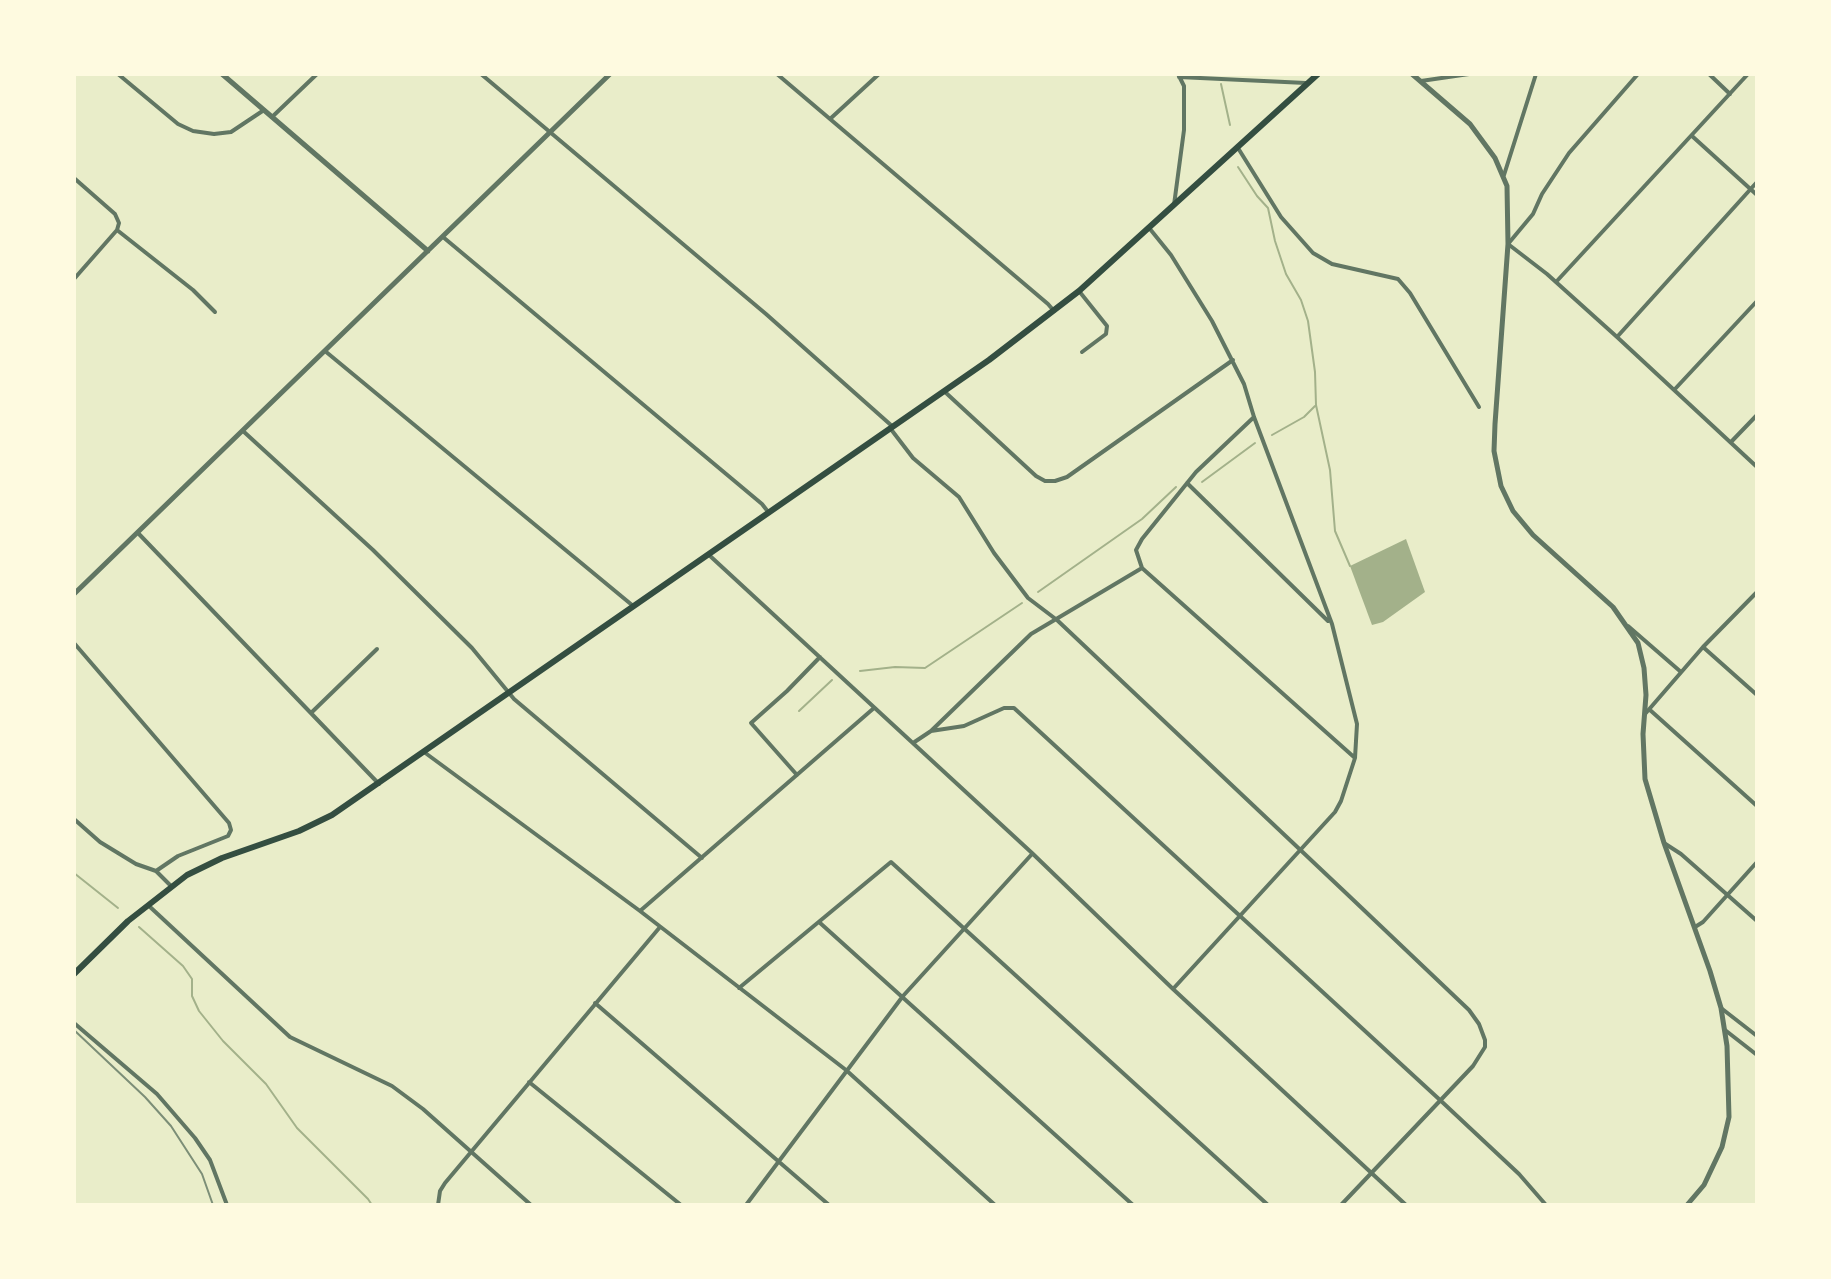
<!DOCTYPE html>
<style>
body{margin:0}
#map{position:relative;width:1831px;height:1279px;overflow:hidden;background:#e9edc9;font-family:"PT Serif",serif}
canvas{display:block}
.frame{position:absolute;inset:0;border:76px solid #fefae0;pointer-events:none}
</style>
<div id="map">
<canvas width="1831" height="1279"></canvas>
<div class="frame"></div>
</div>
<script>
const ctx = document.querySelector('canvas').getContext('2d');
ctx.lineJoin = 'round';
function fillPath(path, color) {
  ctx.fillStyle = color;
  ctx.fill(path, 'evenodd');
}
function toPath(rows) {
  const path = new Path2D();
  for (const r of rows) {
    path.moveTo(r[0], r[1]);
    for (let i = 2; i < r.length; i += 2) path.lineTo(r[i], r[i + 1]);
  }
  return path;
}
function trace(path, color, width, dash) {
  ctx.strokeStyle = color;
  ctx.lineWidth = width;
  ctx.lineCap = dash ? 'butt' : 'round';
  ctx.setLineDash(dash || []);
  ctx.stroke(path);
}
const water = toPath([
 [1406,539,1425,592,1383,622,1372,625,1350,566]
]);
const stream = toPath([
 [1221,84,1230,125],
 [1238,167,1257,196,1268,208,1275,241,1286,274,1301,300,1308,321,1315,372,1316,405,1330,470,1335,531,1350,566],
 [1272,435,1304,417,1315,406],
 [1202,482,1255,443],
 [1038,592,1142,519,1176,487],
 [860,671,895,667,925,668,1022,603],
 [799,711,832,680],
 [74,873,118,908],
 [139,927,183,966,192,979,192,996,199,1011,223,1041,266,1084,297,1128,368,1199,372,1205]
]);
const minor = toPath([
 [118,74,178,124,193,131,214,134,231,132,264,110],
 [481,74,766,314,892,426],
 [777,74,1048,304,1054,311],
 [1638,74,1569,153,1542,194,1533,214,1508,244,1547,274,1617,337,1757,467],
 [1709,74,1730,94],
 [1179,77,1306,83],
 [1421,81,1469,74],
 [272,117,317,74],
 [830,119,879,74],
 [1692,136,1757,195],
 [1238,148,1281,217,1313,253,1332,264,1398,279,1410,293,1479,407],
 [1504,175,1536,74],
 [74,178,115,214,119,223,117,230],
 [1174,205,1184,130,1184,86,1178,74],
 [1150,229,1171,255,1212,321,1244,384,1254,417,1332,624,1357,724,1355,758,1341,801,1335,812,1173,989],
 [117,230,193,290,215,312],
 [443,237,762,504,769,513],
 [74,279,117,230],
 [1556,282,1748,74],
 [1079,291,1107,326,1106,334,1082,352],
 [1617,337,1757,182],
 [325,351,632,605],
 [1675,389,1757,301],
 [945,392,1036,476,1045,481,1055,481,1067,477,1233,360],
 [890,428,913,458,959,497,994,553,1028,598,1057,620,1347,894,1469,1010,1479,1024,1485,1040,1485,1047,1473,1066,1341,1205],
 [243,431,373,550,472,648,514,699,702,858],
 [1731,442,1757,415],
 [1187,483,1328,621],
 [138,533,379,784],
 [709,555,1032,853,1173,989,1406,1205],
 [1142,568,1355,758],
 [1628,626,1681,672],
 [74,643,229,823,231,830,228,836,178,856,156,871,171,886],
 [1703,647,1757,695],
 [1650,710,1757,806],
 [311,713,377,649],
 [1645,714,1703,647,1757,592],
 [931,731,1031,634,1142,568,1136,550,1142,539,1196,472,1254,417],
 [913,743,931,731,964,726,1004,708,1014,708,1440,1100,1519,1174,1546,1205],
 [424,752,640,911,846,1070,995,1205],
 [797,775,751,723,787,691,820,657],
 [74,819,100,842,136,864,156,871],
 [1664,843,1681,854,1757,921],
 [149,906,290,1037,392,1086,423,1109,531,1205],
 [640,911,874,708],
 [819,922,1133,1205],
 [1695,927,1703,922,1757,862],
 [739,988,891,862,1268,1205],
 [595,1003,829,1205],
 [1721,1008,1757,1036],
 [74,1023,157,1094,195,1138,210,1160,227,1205],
 [1725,1030,1757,1055],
 [529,1082,681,1205],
 [438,1205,440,1191,445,1183,660,927],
 [746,1205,903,996,1032,854]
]);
const tertiary = toPath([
 [222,74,428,251],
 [1412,74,1470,124,1495,158,1507,186,1508,244,1495,424,1494,451,1501,486,1513,511,1533,535,1613,607,1638,643,1644,668,1646,695,1643,734,1645,779,1664,843,1710,971,1721,1008,1727,1046,1729,1117,1722,1147,1704,1185,1687,1205],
 [74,594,610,74]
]);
const secondary = toPath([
 [74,974,128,921,187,875,222,858,299,831,332,815,989,360,1079,291,1318,74]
]);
const rail = toPath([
 [74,1030,145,1097,171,1126,202,1174,213,1205]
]);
fillPath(water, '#a3b18a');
trace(stream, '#a3b18a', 2);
trace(minor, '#617663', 4);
trace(tertiary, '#617663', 5);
trace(secondary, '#344e41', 6);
trace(rail, '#7c8e77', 2);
</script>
